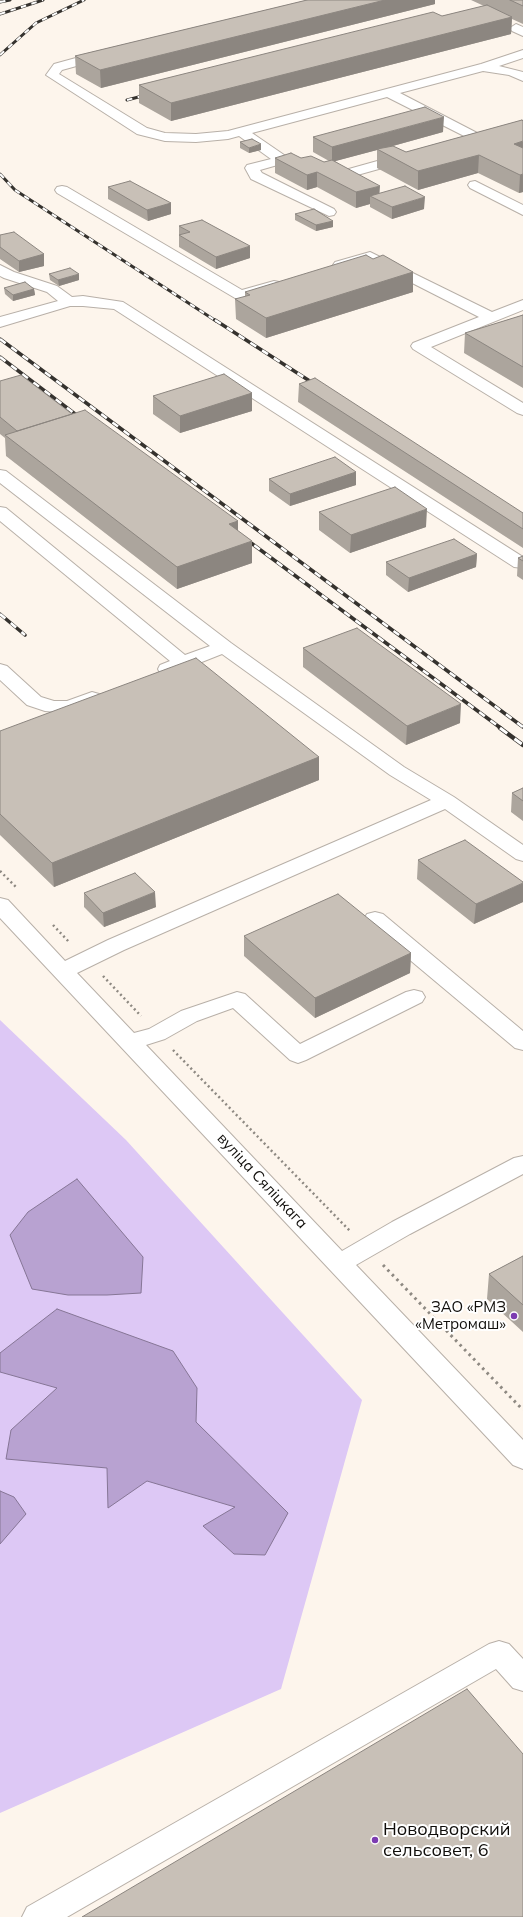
<!DOCTYPE html>
<meta charset="utf-8">
<style>
body{margin:0}
canvas{display:block;background:#fdf5ec}
</style>
<canvas width="523" height="1917"></canvas>
<script>
const ctx = document.querySelector('canvas').getContext('2d');
ctx.lineJoin = 'round';
function fillPath(path, color) {
  ctx.fillStyle = color;
  ctx.fill(path, 'evenodd');
}
function toPath(rows) {
  const path = new Path2D();
  for (const r of rows) {
    path.moveTo(r[0], r[1]);
    for (let i = 2; i < r.length; i += 2) path.lineTo(r[i], r[i + 1]);
  }
  return path;
}
function trace(path, color, width, dash) {
  ctx.strokeStyle = color;
  ctx.lineWidth = width;
  ctx.lineCap = dash ? 'butt' : 'round';
  ctx.setLineDash(dash || []);
  ctx.stroke(path);
}
function label(font, color, halo, rows, align = 'center') {
  ctx.font = font + ' Mulish,sans-serif';
  ctx.lineWidth = 4;
  ctx.setLineDash([]);
  ctx.textBaseline = 'middle';
  ctx.strokeStyle = halo;
  ctx.fillStyle = color;
  for (const [text, x, y, turn = 0] of rows) {
    ctx.save();
    ctx.translate(x, y);
    ctx.rotate((+turn || 0) * Math.PI / 180);
    ctx.textAlign = isNaN(turn) ? turn : align;
    if (halo) ctx.strokeText(text, 0, 0);
    ctx.fillText(text, 0, 0);
    ctx.restore();
  }
}
const green = toPath([
 [0,1020,126,1140,362,1400,281,1689,0,1813]
]);
const water = toPath([
 [77,1179,143,1257,141,1293,107,1295,68,1295,32,1289,10,1235,28,1212,77,1179],
 [57,1309,173,1351,197,1388,196,1422,288,1513,265,1555,234,1554,203,1526,235,1507,147,1481,108,1508,107,1468,6,1459,11,1430,57,1388,0,1372,0,1353,57,1309],
 [0,1491,14,1497,26,1514,0,1544,0,1491]
]);
const pathFar1 = toPath([
 [0,871,17,888],
 [53,925,70,943],
 [103,976,141,1016],
 [173,1050,350,1231]
]);
const path = toPath([
 [383,1265,523,1410]
]);
const minor = toPath([
 [516,24,523,27,523,36,512,31,510,28,516,24],
 [105,50,109,51,111,54,109,57,62,70,59,74,147,128,165,133,196,134,228,131,481,64,523,50,523,58,499,66,523,72,523,81,509,75,483,71,400,93,481,135,483,138,481,141,476,142,387,97,252,133,287,157,310,165,312,168,310,171,305,172,281,164,260,170,262,173,334,209,336,212,334,215,329,216,251,179,245,168,247,165,271,159,239,136,228,139,196,142,165,141,137,134,46,75,54,64,105,50],
 [406,153,411,154,413,157,411,160,343,179,338,178,336,175,338,172,406,153],
 [475,181,523,205,523,215,470,188,468,185,470,182,475,181],
 [62,186,67,187,242,290,274,281,279,282,281,285,279,288,245,298,235,298,57,193,55,190,57,187,62,186],
 [370,252,492,312,523,300,523,310,431,347,523,403,523,415,517,413,413,349,411,346,413,343,479,317,369,261,340,269,335,268,333,265,335,262,370,252],
 [0,265,14,272,57,286,72,297,83,296,123,302,523,557,523,568,514,567,114,309,83,306,70,306,0,327,0,317,58,301,47,292,4,278,0,276,0,265],
 [0,470,6,471,231,643,404,767,454,797,523,845,523,861,516,859,445,809,124,950,77,973,134,1033,149,1029,181,1011,237,992,245,994,300,1044,406,992,414,990,422,992,425,997,422,1002,306,1060,298,1063,290,1060,233,1008,197,1021,165,1039,146,1045,342,1251,392,1222,514,1158,523,1156,523,1174,410,1234,356,1265,523,1440,523,1469,513,1465,0,918,0,898,8,900,65,961,108,940,431,800,390,775,222,654,174,673,167,675,160,673,158,669,160,665,170,661,0,521,0,507,6,508,185,655,210,646,0,483,0,470],
 [0,664,7,666,41,697,54,701,67,701,92,692,99,694,102,698,99,702,69,713,45,711,27,705,0,680,0,664],
 [375,912,383,914,523,1031,523,1050,515,1048,367,924,364,919,367,914,375,912],
 [499,1641,509,1644,523,1659,523,1691,513,1688,496,1669,67,1917,22,1917,27,1907,489,1644,499,1641]
]);
const railFar2 = toPath([
 [0,2,10,0],
 [0,14,43,0],
 [0,55,36,23,84,0],
 [127,100,150,94],
 [0,174,15,190,216,321]
]);
const railFar1 = toPath([
 [215,320,319,387],
 [0,339,523,727],
 [0,357,83,420],
 [243,537,502,729],
 [0,614,25,635]
]);
const rail = toPath([
 [500,728,523,745]
]);
const wall = toPath([
 [307,0,435,0,435,4,101,88,76,74,75,56],
 [471,0,523,0,523,24,512,19,511,34,171,121,139,103,139,85,442,16,484,6],
 [522,120,523,192,519,193,478,173,418,190,377,168,377,150,335,161,379,193,424,209,392,219,370,207,370,204,356,208,317,187,307,190,275,173,275,158,301,158,324,162,329,161,313,152,313,137,443,132,393,146,406,152],
 [240,142,261,150,249,153,240,148],
 [108,187,171,203,171,214,148,221,108,199],
 [295,214,333,221,333,227,316,231,295,220],
 [179,226,250,258,216,269,179,247],
 [0,235,44,254,44,266,19,272,0,259],
 [373,259,413,272,413,292,266,338,236,319,235,299,245,297,245,292],
 [49,274,79,280,59,286,50,280],
 [4,288,34,289,35,295,13,301,5,294],
 [523,315,523,388,464,353,465,333],
 [0,381,72,414,238,521,238,531,252,541,252,563,177,589,6,456,5,438,0,434],
 [299,384,523,513,523,548,298,402],
 [252,393,252,411,180,433,153,414,153,396],
 [356,472,356,485,290,506,269,491,269,479],
 [319,512,426,527,350,553,319,530],
 [477,554,476,567,408,592,386,575,386,562],
 [523,556,523,580,517,576,518,558],
 [303,648,460,723,406,745,303,667],
 [0,731,319,757,319,780,54,887,0,835],
 [523,788,523,821,511,812,512,793],
 [418,860,523,902,474,924,417,879],
 [84,893,156,907,104,927,84,907],
 [244,936,411,953,410,973,315,1018,244,956],
 [523,1256,523,1332,487,1299,489,1274]
]);
const shadedWall = toPath([
 [385,0,435,0,435,4,101,88,100,70],
 [512,17,511,34,171,121,171,103],
 [444,117,443,132,378,150,377,149,377,150,332,162,332,147],
 [523,141,523,160,514,144],
 [261,144,261,150,249,153,249,148],
 [479,155,478,173,418,190,418,171],
 [317,172,317,187,307,190,307,175],
 [523,174,523,192,519,193,520,175],
 [380,186,379,200,370,196,370,204,356,208,356,192],
 [425,197,424,209,392,219,392,207],
 [171,203,171,214,148,221,147,210],
 [333,221,333,227,316,231,316,225],
 [250,246,250,258,216,269,216,257],
 [44,254,44,266,19,272,19,261],
 [413,272,413,292,266,338,266,318],
 [79,274,79,280,59,286,58,280],
 [34,289,35,295,13,301,13,295],
 [252,393,252,411,180,433,180,416],
 [356,472,356,485,290,506,290,494],
 [427,509,426,527,350,553,351,535],
 [238,521,238,543,229,524],
 [252,541,252,563,177,589,177,567],
 [477,554,476,567,408,592,409,578],
 [461,704,460,723,406,745,407,726],
 [319,757,319,780,54,887,52,863],
 [523,883,523,902,474,924,476,904],
 [155,892,156,907,104,927,103,913],
 [411,953,410,973,315,1018,315,998]
]);
const building = toPath([
 [307,0,385,0,100,70,75,56,307,0],
 [510,0,523,0,523,6,510,0],
 [487,5,512,17,171,103,139,85,433,12,442,16,487,5],
 [425,107,444,117,332,147,313,137,425,107],
 [522,120,523,121,523,141,514,144,523,148,523,174,520,175,479,155,418,171,377,149,393,146,406,152,522,120],
 [252,139,261,144,249,148,240,142,252,139],
 [291,153,301,158,311,156,324,162,332,160,380,186,356,192,317,172,307,175,275,158,291,153],
 [130,181,171,203,147,210,108,187,130,181],
 [405,186,425,197,392,207,370,196,405,186],
 [314,209,333,221,316,225,295,214,314,209],
 [202,220,250,246,216,257,179,235,190,232,179,226,202,220],
 [14,232,44,254,19,261,0,247,0,235,14,232],
 [366,255,373,259,383,255,413,272,266,318,235,299,250,295,245,292,366,255],
 [70,268,79,274,58,280,49,274,70,268],
 [25,282,34,289,13,295,4,288,25,282],
 [523,315,523,367,465,333,523,315],
 [224,374,252,393,180,416,153,396,224,374],
 [21,375,72,414,17,431,0,417,0,381,21,375],
 [315,378,523,513,523,529,299,384,315,378],
 [85,410,238,521,229,524,252,541,177,567,5,435,85,410],
 [335,457,356,472,290,494,269,479,335,457],
 [395,487,427,509,351,535,319,512,395,487],
 [454,539,477,554,409,578,386,562,454,539],
 [523,556,523,561,518,558,523,556],
 [357,628,461,704,407,726,303,648,357,628],
 [196,658,319,757,52,863,0,814,0,731,196,658],
 [523,788,523,801,512,793,523,788],
 [465,840,523,882,523,883,476,904,418,860,465,840],
 [135,873,155,892,103,913,84,893,135,873],
 [338,894,411,953,315,998,244,936,338,894],
 [523,1256,523,1305,489,1274,523,1256],
 [467,1689,523,1754,523,1917,82,1917,467,1689]
]);
const markers = [
 [514,1316,4,"#7c3cb1"],
 [375,1840,4,"#7c3cb1"]
];
const streetNames = [
 ["вуліца Сяліцкага",262,1181,47]
];
const poiNames = [
 ["ЗАО «РМЗ",506,1307],
 ["«Метромаш»",506,1324]
];
const nearPoinames = [
 ["Новодворский",383,1830],
 ["сельсовет, 6",383,1851]
];
fillPath(green, '#ddc8f5');
fillPath(water, '#b8a2d1');
trace(water, '#867696', 1);
trace(minor, '#b8b0a8', 2);
trace(pathFar1, '#8e8982', 2.5, [2, 3]);
trace(path, '#8e8982', 3, [2.5, 4]);
fillPath(minor, '#fff');
trace(railFar2, '#35322e', 3);
trace(railFar1, '#35322e', 3.5);
trace(rail, '#35322e', 4.5);
trace(railFar2, '#fff', 2, [5.5]);
trace(railFar1, '#fff', 2.5, [7]);
trace(rail, '#fff', 3, [9]);
fillPath(wall, '#aca59d');
fillPath(shadedWall, '#8c8680');
fillPath(building, '#c8c0b7');
trace(building, '#8c8680', 1);
for (const [x, y, r, color] of markers) {
  const dot = new Path2D();
  dot.arc(x, y, r, 0, 2 * Math.PI);
  ctx.fillStyle = color;
  ctx.fill(dot);
  trace(dot, '#fff', 1.5);
}
label('15px', '#100e0b', '#fff', streetNames);
label('15px', '#100e0b', '#fff', poiNames, 'right');
label('18px', '#100e0b', '#fff', nearPoinames, 'left');
</script>
